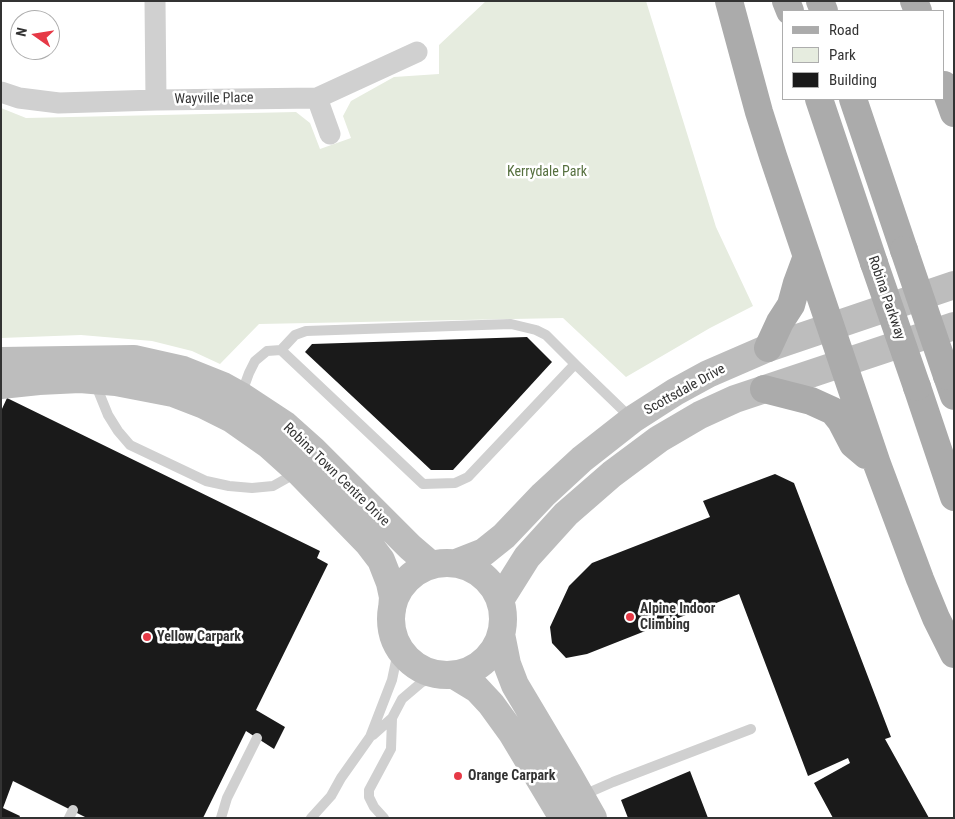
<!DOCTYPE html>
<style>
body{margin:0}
#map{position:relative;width:955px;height:819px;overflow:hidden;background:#fff;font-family:"Roboto Condensed",sans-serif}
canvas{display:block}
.frame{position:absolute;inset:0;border:2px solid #333;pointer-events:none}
.legend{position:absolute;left:782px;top:10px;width:162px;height:90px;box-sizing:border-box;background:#fff;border:1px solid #adadad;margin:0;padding:6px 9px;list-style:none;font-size:15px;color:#333}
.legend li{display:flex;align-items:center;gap:10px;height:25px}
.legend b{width:25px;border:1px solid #adadad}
.north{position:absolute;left:10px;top:10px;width:50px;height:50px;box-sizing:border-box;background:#fff;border:1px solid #adadad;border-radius:50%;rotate:283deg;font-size:14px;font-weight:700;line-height:20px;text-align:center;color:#333}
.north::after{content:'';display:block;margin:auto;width:18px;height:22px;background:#e63946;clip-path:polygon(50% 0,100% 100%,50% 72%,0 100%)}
</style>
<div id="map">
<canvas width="955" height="819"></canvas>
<div class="frame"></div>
<ul class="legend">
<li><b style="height:6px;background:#ababab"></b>Road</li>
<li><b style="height:14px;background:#e6ecdf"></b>Park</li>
<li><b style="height:14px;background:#1a1a1a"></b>Building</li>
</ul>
<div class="north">N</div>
</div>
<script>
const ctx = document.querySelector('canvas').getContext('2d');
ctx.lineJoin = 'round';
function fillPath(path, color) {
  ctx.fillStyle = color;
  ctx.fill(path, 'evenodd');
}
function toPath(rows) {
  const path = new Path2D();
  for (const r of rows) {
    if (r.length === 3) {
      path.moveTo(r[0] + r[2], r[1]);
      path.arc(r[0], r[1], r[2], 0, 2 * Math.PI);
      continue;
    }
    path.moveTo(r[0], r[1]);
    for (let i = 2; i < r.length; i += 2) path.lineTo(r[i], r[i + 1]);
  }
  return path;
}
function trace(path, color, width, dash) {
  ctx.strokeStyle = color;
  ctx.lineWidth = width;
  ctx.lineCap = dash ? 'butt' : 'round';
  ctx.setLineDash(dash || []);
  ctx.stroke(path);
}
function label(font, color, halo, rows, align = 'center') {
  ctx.font = font + ' "Roboto Condensed",sans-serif';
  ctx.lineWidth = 5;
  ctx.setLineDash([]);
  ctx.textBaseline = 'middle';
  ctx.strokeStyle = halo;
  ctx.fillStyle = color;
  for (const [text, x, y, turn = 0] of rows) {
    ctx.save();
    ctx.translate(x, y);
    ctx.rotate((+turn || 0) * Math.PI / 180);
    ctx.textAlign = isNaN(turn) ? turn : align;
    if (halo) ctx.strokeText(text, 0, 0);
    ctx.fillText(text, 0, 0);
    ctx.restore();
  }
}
const green = toPath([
 [486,1,646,1,716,227,753,306,710,328,626,377,563,318,259,324,220,364,192,351,152,341,81,335,1,338,1,108,26,118,296,112,310,123,320,149,351,138,343,116,351,101,394,77,439,74,439,45]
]);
const building = toPath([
 [527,337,552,362,453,470,431,470,305,352,312,344],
 [7,398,320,551,317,558,328,564,256,710,285,727,274,749,246,731,203,818,87,818,13,781,3,808,20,816,19,818,1,818,1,411],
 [775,474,794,483,891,737,885,739,929,818,833,818,814,783,850,763,848,758,808,776,739,594,587,654,566,658,552,643,550,627,569,586,592,563,710,517,703,501],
 [690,771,708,818,628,818,621,800]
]);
const lane = toPath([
 [281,350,295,335,306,331,511,324,536,330,546,335,575,364],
 [95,383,108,415,118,431,130,445,206,481,229,486,252,488,273,486,298,472],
 [241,395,249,373,255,361,267,351,281,350,423,484,455,483,468,477,575,364,632,419],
 [373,735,392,718,402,699,422,682,444,675],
 [581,796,613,782,751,729],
 [69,818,73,810],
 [221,818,227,798,257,738],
 [311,818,331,796,341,778,370,737,392,680,396,661,397,643],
 [384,818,374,807,369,797,369,790,391,749,392,718]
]);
const street = toPath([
 [155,1,156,100],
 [1,92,19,98,59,103,156,100,317,98,417,52],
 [317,98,330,134]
]);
const secondary = toPath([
 [1,361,134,359,183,370,223,386,241,396,285,425,313,450,410,547,431,565],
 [1,385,39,381,80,379,116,382,173,393,204,405,232,419,269,445,299,472,368,543,381,560,390,583,393,597,392,610],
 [456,563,484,552,504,536,543,495,582,459,633,419,675,392,708,374,768,348,954,285],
 [447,619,56],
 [500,600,527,557,566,514,612,474,659,439,700,415,735,399,954,326],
 [501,634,507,664,515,685,568,774,593,818],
 [454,675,477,689,491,704,512,733,563,818]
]);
const primary = toPath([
 [729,1,759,112,773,156,877,464,920,579,936,618,954,654],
 [786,1,790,11],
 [820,1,824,11],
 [914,1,918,11],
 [944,85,954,113],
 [819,99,874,263],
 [853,99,904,250],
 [768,348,780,322,791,305,797,283,807,256],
 [947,376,954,396],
 [917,387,954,497],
 [764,389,811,401,833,411,841,421,853,444,866,455]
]);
const primaryBridge = toPath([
 [904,250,947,376],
 [874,263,917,387]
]);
const markers = [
 [630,617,5,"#e63946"],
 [147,637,5,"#e63946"],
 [458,776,5,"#e63946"]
];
const streetNames = [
 ["Wayville Place",214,99,-1],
 ["Robina Parkway",886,298,71],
 ["Scottsdale Drive",685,390,-29],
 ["Robina Town Centre Drive",336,475,44]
];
const parkNames = [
 ["Kerrydale Park",547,172]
];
const poiNames = [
 ["Alpine Indoor",640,609],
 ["Climbing",640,625],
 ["Yellow Carpark",157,637],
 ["Orange Carpark",468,776]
];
fillPath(green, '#e6ecdf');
fillPath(building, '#1a1a1a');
trace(lane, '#d0d0d0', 10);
trace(street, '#d0d0d0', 21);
trace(secondary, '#bdbdbd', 28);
trace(primary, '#ababab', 28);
trace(primaryBridge, '#ababab', 28);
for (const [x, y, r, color] of markers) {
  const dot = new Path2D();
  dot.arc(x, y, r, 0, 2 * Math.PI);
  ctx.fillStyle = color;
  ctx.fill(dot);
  trace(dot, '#fff', 2);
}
label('14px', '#333', '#fff', streetNames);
label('14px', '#56703f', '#fff', parkNames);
label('bold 14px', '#333', '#fff', poiNames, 'left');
</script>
